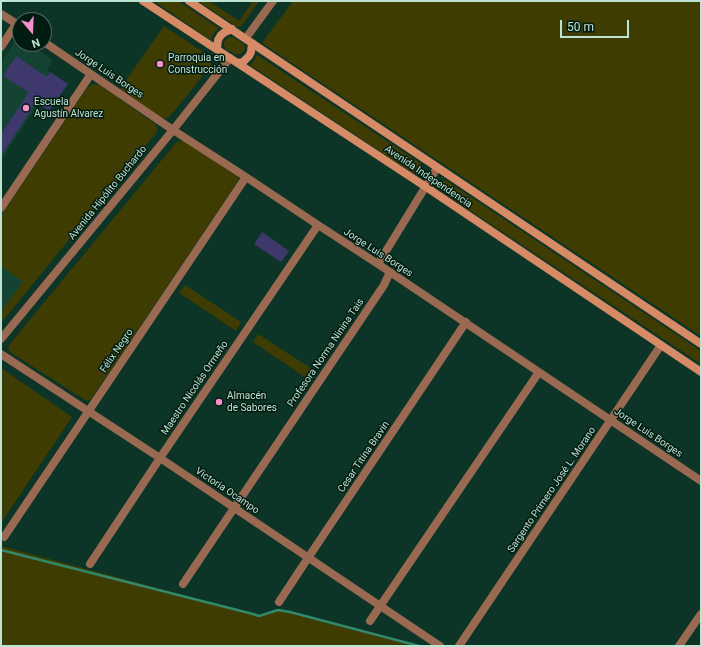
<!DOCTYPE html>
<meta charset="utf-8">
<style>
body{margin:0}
#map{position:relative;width:702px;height:647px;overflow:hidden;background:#0d3527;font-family:Roboto,sans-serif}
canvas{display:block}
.frame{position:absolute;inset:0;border:2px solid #bfe3d2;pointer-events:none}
.north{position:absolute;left:12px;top:12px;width:40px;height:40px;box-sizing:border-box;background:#001b11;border:1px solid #4c6b5e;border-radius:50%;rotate:161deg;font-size:11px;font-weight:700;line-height:16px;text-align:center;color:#bfe3d2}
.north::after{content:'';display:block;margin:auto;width:14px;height:18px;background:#f890cb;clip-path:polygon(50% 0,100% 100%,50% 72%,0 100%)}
.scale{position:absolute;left:560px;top:20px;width:69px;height:18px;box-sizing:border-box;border:2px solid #bfe3d2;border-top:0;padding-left:5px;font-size:12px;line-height:14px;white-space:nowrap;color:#bfe3d2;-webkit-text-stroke:3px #001b11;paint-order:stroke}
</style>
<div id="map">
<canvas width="702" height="647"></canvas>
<div class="frame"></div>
<div class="north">N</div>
<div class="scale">50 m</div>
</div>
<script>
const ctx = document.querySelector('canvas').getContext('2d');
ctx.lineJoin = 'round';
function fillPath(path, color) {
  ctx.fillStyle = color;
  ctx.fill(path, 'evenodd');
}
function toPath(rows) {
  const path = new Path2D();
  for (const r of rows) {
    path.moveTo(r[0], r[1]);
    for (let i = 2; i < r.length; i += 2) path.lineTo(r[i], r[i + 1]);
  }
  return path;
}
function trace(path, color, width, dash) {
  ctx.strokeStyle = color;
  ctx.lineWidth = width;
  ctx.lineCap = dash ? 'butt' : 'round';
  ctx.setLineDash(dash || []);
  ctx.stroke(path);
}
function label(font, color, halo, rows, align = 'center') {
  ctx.font = font + ' Roboto,sans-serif';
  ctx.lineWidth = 3;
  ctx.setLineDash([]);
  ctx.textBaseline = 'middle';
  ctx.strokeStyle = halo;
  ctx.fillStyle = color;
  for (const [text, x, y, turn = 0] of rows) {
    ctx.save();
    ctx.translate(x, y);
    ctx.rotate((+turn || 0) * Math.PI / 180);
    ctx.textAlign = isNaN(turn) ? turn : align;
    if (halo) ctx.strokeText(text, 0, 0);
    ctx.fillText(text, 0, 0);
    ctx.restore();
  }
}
const built = toPath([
 [20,41,20,44,29,44,53,60,47,70,68,84,49,111,38,104,1,160,1,63,14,43],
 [1,266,24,282,1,312]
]);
const green = toPath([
 [154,1,178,1,219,28,214,33,211,40],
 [198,1,209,1,239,21,253,1,259,1,243,24,241,26,238,27,236,26],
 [293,1,701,1,701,336,262,43],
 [164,26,208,55,211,59,211,66,170,116,166,118,161,118,120,89],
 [230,37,234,38,244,44,245,49,242,53,236,55,226,49,224,46,224,42,227,38],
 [257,55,420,163,422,166,422,171,418,174,413,173,250,65,255,60],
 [93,84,100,85,155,124,157,127,157,132,1,323,1,312,23,282,1,266,1,216,87,88],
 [182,141,184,141,238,176,239,180,91,399,87,401,85,400,10,352,8,347,9,345,175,144,177,142],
 [444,180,447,181,701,351,701,364,441,191,438,185,439,183],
 [185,285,241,322,236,331,179,293],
 [258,334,315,371,309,380,253,342],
 [1,368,72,417,1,523],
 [1,546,253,614,259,616,278,610,415,646,1,646]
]);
const stream = toPath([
 [1,550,253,614,259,616,278,610,290,612,419,646]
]);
const building = toPath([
 [16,56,47,77,50,72,68,84,49,111,36,102,1,156,1,134,29,92,3,76],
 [262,232,289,251,281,262,254,244]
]);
const street = toPath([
 [1,14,20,26],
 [246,38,273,1],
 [44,42,173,130,246,177,318,225,378,264,701,481],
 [1,47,16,24],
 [1,208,91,74],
 [378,264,437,168],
 [1,339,173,130,230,58],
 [1,354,160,458,440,646],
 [4,537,246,177],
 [90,564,160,458,318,225],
 [183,584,384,285,390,272],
 [279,602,308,558,466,322],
 [370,621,539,372],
 [459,646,661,345],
 [679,646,701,614]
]);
const secondary = toPath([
 [143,1,426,187,701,372],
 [189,1,701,344],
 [217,49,218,40,221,35,225,32,232,29],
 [238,63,243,62,249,56,251,52,252,43]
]);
const markers = [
 [160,64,4,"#f890cb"],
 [26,108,4,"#f890cb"],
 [219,402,4,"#f890cb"]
];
const poiNames = [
 ["Parroquia en",168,58],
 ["Construcción",168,70],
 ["Escuela",34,102],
 ["Agustín Alvarez",34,114],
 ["Almacén",227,396],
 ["de Sabores",227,408]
];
const streetNames = [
 ["Jorge Luis Borges",109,74,34],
 ["Avenida Independencia",428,177,34],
 ["Avenida Hipólito Buchardo",108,193,-51],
 ["Jorge Luis Borges",378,253,33],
 ["Félix Negro",117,351,-56],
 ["Profesora Norma Ninina Tais",326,353,-56],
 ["Maestro Nicolás Ormeño",195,388,-56],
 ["Jorge Luis Borges",648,433,34],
 ["Cesar Titina Bravin",364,457,-56],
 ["Sargento Primero José L. Morano",552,490,-56],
 ["Victoria Ocampo",227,491,34]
];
fillPath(built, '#144333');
fillPath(green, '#3f3c02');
trace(stream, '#328869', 2.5);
fillPath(building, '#3e386c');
trace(street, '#996952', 8);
trace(secondary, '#d68a65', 8);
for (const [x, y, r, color] of markers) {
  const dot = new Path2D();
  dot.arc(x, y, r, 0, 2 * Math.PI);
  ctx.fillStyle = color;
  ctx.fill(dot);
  trace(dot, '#001b11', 1.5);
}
label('10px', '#bfe3d2', '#001b11', poiNames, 'left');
label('10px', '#bfe3d2', '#001b11', streetNames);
</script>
